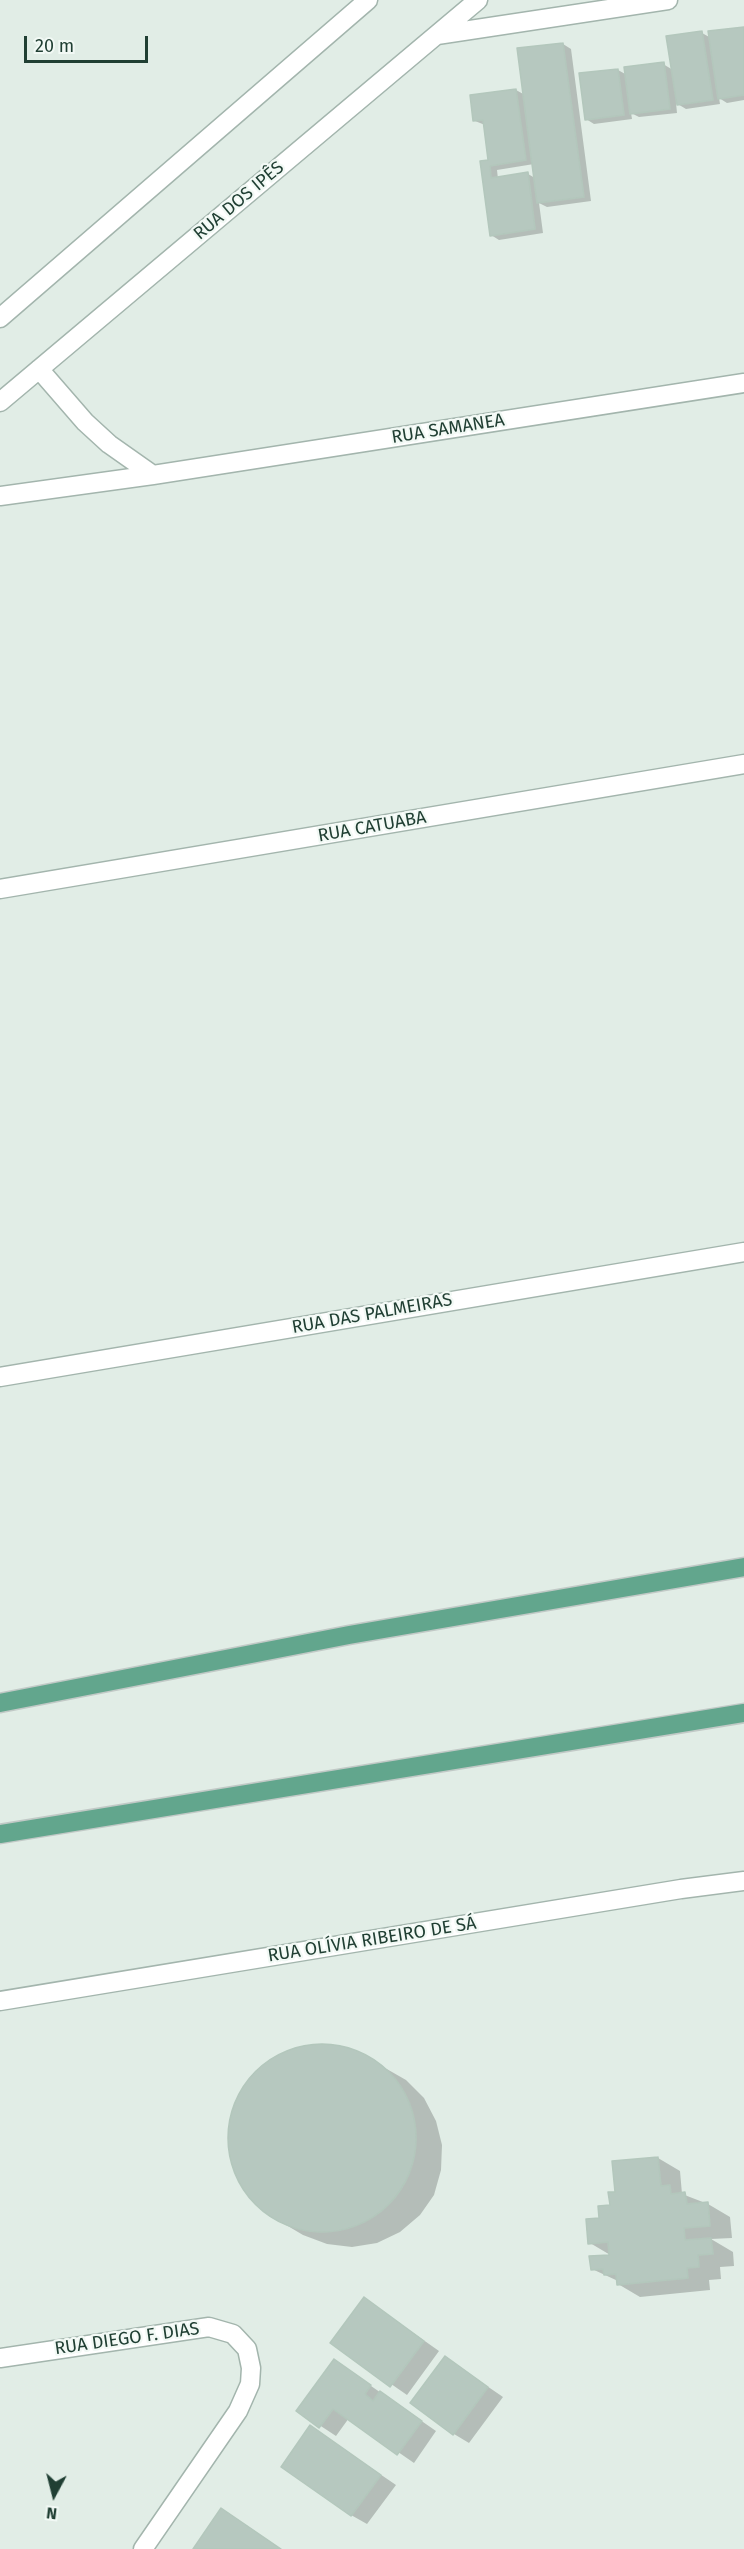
<!DOCTYPE html>
<meta charset="utf-8">
<style>
body{margin:0}
#map{position:relative;width:744px;height:2549px;overflow:hidden;background:#e1ede6;font-family:"Fira Sans",sans-serif}
canvas{display:block}
.north{position:absolute;left:24px;top:2465px;width:60px;height:60px;-webkit-text-stroke:4px #f2f9f5;paint-order:stroke;rotate:187deg;font-size:16px;font-weight:700;line-height:24px;text-align:center;color:#203f33}
.north::after{content:'';display:block;margin:auto;width:21px;height:27px;background:#203f33;clip-path:polygon(50% 0,100% 100%,50% 72%,0 100%)}
.scale{position:absolute;left:24px;top:36px;width:124px;height:27px;box-sizing:border-box;border:3px solid #203f33;border-top:0;padding-left:8px;font-size:18px;line-height:21px;white-space:nowrap;color:#203f33;-webkit-text-stroke:4px #f2f9f5;paint-order:stroke}
</style>
<div id="map">
<canvas width="744" height="2549"></canvas>
<div class="north">N</div>
<div class="scale">20 m</div>
</div>
<script>
const ctx = document.querySelector('canvas').getContext('2d');
ctx.lineJoin = 'round';
function fillPath(path, color) {
  ctx.fillStyle = color;
  ctx.fill(path, 'evenodd');
}
function toPath(rows) {
  const path = new Path2D();
  for (const r of rows) {
    if (r.length === 3) {
      path.moveTo(r[0] + r[2], r[1]);
      path.arc(r[0], r[1], r[2], 0, 2 * Math.PI);
      continue;
    }
    path.moveTo(r[0], r[1]);
    for (let i = 2; i < r.length; i += 2) path.lineTo(r[i], r[i + 1]);
  }
  return path;
}
function trace(path, color, width, dash) {
  ctx.strokeStyle = color;
  ctx.lineWidth = width;
  ctx.lineCap = dash ? 'butt' : 'round';
  ctx.setLineDash(dash || []);
  ctx.stroke(path);
}
function label(font, color, halo, rows, align = 'center') {
  ctx.font = font + ' "Fira Sans",sans-serif';
  ctx.lineWidth = 4.5;
  ctx.setLineDash([]);
  ctx.textBaseline = 'middle';
  ctx.strokeStyle = halo;
  ctx.fillStyle = color;
  for (const [text, x, y, turn = 0] of rows) {
    ctx.save();
    ctx.translate(x, y);
    ctx.rotate((+turn || 0) * Math.PI / 180);
    ctx.textAlign = isNaN(turn) ? turn : align;
    if (halo) ctx.strokeText(text, 0, 0);
    ctx.fillText(text, 0, 0);
    ctx.restore();
  }
}
const shadow = toPath([
 [744,28,744,100,727,103,719,98,720,104,686,109,676,103,677,113,639,117,631,113,632,119,594,124,586,119,618,70,627,75,663,64,673,70,702,33,711,38],
 [563,44,571,49,591,201,547,207,539,203,543,233,499,240,491,235,490,161,485,125,475,121,516,90,525,95,519,49],
 [534,164,535,178,528,174,498,179,497,170],
 [332,2046,357,2052,406,2080,424,2098,436,2121,442,2145,441,2170,434,2195,420,2215,400,2232,377,2243,352,2247,327,2244,303,2235,276,2219,256,2203,241,2184,231,2160,228,2134,233,2110,244,2087,261,2068,282,2054,307,2047],
 [658,2158,680,2171,682,2194,708,2204,730,2217,732,2238,711,2239,733,2252,734,2266,720,2267,721,2279,709,2280,710,2290,640,2297,618,2284,618,2281,592,2269,612,2256,590,2243,601,2220,612,2206,617,2193],
 [365,2299,439,2351,407,2395,332,2343],
 [446,2358,503,2397,469,2443,454,2434],
 [335,2361,436,2431,414,2463,349,2418,336,2436,298,2411],
 [311,2427,396,2485,367,2524,351,2515]
]);
const building = toPath([
 [744,27,744,95,718,99,708,31,744,27],
 [702,31,713,100,677,105,666,36,702,31],
 [563,43,584,197,537,203,517,48,563,43],
 [664,62,670,109,630,114,624,67,664,62],
 [618,69,624,115,585,120,579,73,618,69],
 [516,89,526,160,490,166,491,178,528,172,535,229,490,236,480,161,488,160,483,120,473,121,470,95,516,89],
 [322,2138,94],
 [658,2157,661,2186,670,2185,671,2194,685,2192,687,2204,708,2202,710,2226,684,2228,685,2240,711,2238,713,2254,698,2255,699,2267,687,2268,688,2278,617,2285,616,2274,604,2275,603,2269,591,2270,589,2256,609,2255,608,2242,588,2244,586,2219,599,2218,598,2206,610,2205,608,2192,615,2192,612,2161,658,2157],
 [364,2297,424,2341,390,2387,330,2343,364,2297],
 [445,2356,488,2387,453,2435,410,2403,445,2356],
 [334,2359,371,2385,365,2394,373,2401,380,2391,422,2421,397,2455,333,2409,319,2428,296,2411,334,2359],
 [310,2425,381,2475,351,2516,281,2467,310,2425],
 [221,2508,281,2549,193,2549,221,2508]
]);
const street = toPath([
 [437,35,668,0],
 [0,318,368,0],
 [39,369,85,422,109,444,153,475],
 [0,402,478,0],
 [0,496,153,475,744,383],
 [0,889,744,764],
 [0,1377,744,1252],
 [0,2001,681,1889,744,1881],
 [0,2358,209,2327,233,2334,247,2349,251,2368,250,2384,238,2411,143,2549]
]);
const primary = toPath([
 [0,1703,349,1635,744,1567],
 [0,1834,744,1713]
]);
const streetNames = [
 ["RUA DOS IPÊS",239,201,-40],
 ["RUA SAMANEA",448,429,-9],
 ["RUA CATUABA",372,827,-10],
 ["RUA DAS PALMEIRAS",372,1314,-10],
 ["RUA OLÍVIA RIBEIRO DE SÁ",372,1940,-9],
 ["RUA DIEGO F. DIAS",127,2339,-8]
];
fillPath(shadow, '#0003');
fillPath(building, '#b6c8bf');
trace(building, '#b3c7bc', 1.5);
trace(street, '#a3b5ad', 21);
trace(primary, '#c1c9c6', 21);
trace(street, '#fff', 18);
trace(primary, '#62a68d', 18);
label('18px', '#203f33', '#f2f9f5', streetNames);
</script>
